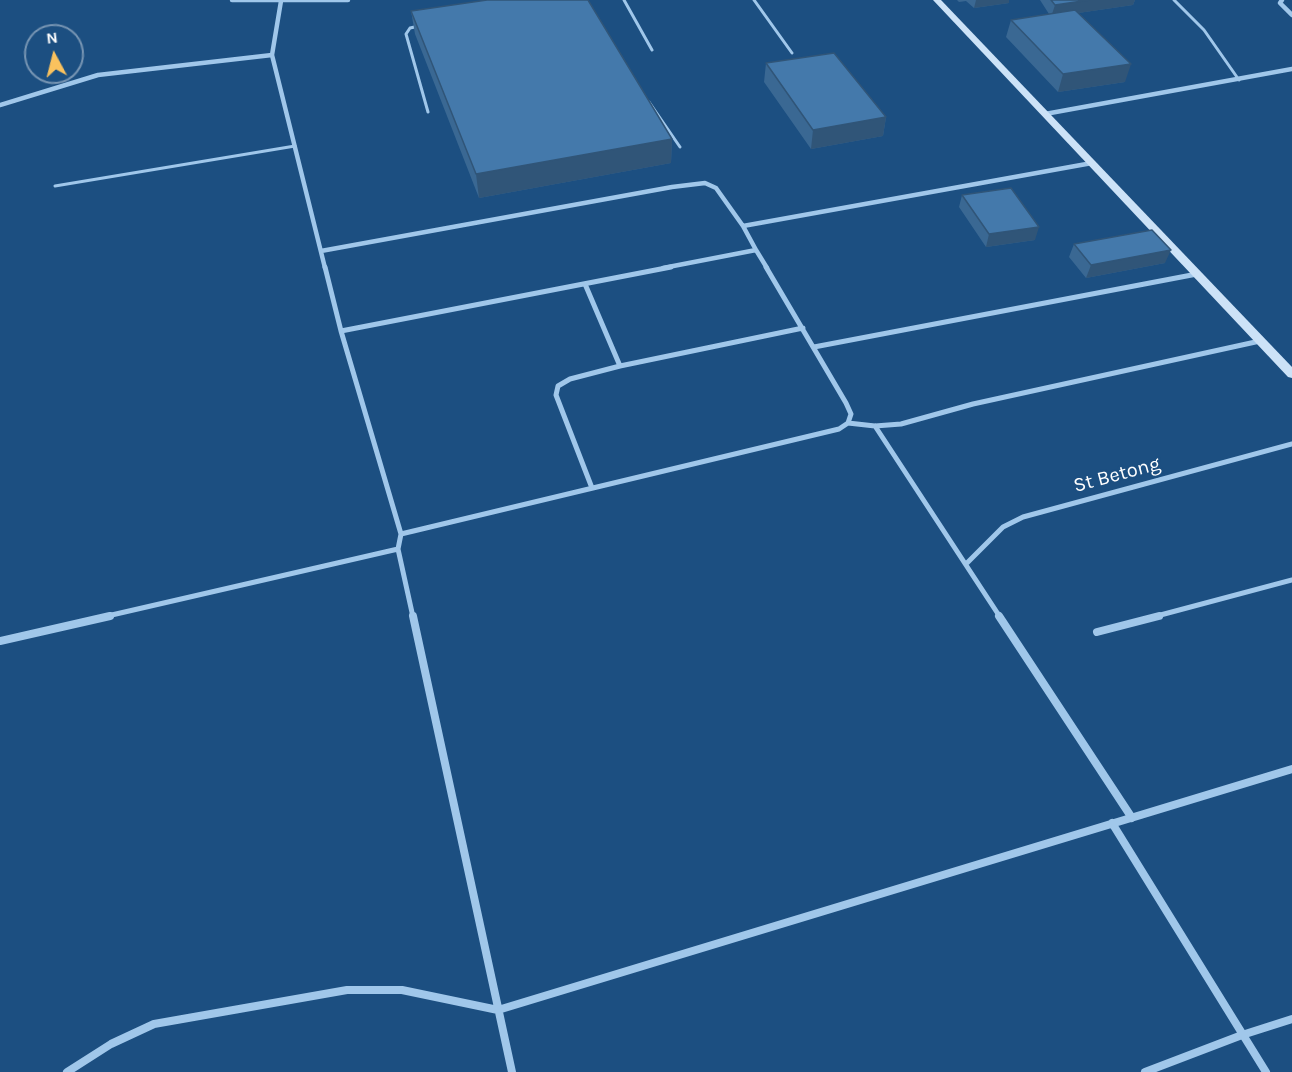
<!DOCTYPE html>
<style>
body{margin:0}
#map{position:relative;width:1292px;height:1072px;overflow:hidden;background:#1c4f81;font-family:Karla,sans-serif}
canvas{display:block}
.north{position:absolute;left:24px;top:24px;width:60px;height:60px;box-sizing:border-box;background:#1c4f81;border:2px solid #7795b3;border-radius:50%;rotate:353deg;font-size:16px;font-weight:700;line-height:24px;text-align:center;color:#fff}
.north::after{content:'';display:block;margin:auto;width:21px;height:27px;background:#fac25e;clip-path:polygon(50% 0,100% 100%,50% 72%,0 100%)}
</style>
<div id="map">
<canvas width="1292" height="1072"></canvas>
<div class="north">N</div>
</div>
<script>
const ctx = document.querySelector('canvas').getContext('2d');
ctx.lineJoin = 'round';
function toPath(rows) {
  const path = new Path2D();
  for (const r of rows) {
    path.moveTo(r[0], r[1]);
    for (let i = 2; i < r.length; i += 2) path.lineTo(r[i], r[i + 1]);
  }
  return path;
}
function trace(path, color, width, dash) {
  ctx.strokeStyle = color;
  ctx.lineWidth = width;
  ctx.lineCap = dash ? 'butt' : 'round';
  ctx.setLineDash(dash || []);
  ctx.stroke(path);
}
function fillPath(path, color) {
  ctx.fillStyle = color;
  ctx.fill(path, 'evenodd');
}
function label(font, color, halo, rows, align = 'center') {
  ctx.font = font + ' Karla,sans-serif';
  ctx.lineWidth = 4.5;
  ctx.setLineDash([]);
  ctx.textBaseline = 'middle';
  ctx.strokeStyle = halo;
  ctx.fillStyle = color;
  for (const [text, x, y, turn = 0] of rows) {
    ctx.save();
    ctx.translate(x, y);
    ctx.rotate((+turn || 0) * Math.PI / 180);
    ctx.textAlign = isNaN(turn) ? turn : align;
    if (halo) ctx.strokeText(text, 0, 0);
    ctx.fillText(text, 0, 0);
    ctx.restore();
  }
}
const lane = toPath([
 [624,0,652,50],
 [754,0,792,53],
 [1174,0,1204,30,1239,80],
 [419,26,410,28,406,34,428,112],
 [649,102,680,147],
 [55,186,295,146]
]);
const streetFar2 = toPath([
 [232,0,348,0],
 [1282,0,1280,3,1292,15],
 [281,1,272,55,325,268],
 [0,105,98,75,272,55],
 [1045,114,1292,69],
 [756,250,767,268],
 [321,251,672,187,705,183,716,188,743,226],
 [663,268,756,250,743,226,1092,163]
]);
const streetFar1 = toPath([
 [325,267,341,331,401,534,398,549,413,617],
 [585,284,620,366],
 [341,331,671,267],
 [814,347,1197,274],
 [848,423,875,426,901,424,973,404,1260,341],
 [875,426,1000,617],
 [592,488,556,395,558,386,570,379,620,366,803,328],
 [401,534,839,429,848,423,851,414,846,403,766,267],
 [966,564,1003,527,1023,517,1292,444],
 [103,617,398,549],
 [1153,617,1292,580]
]);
const street = toPath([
 [413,616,512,1072],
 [999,616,1132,818],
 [1097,632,1159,616],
 [0,641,110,616],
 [1112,823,1266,1072],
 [67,1072,111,1044,154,1024,347,990,402,990,498,1010,1292,769],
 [1145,1072,1242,1035,1292,1019]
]);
const secondary = toPath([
 [933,0,941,0,1292,367,1292,378,1288,377,933,0]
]);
const wall = toPath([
 [957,0,1009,0,1009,3,974,8,966,1,959,2],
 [1040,0,1135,0,1133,5,1078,13,1125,82,1058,92,1006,37,1011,20,1049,14],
 [411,11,672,139,671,163,479,198,415,34],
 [766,63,886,117,883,136,811,149,764,82],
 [962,195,1035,240,986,247,959,207],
 [1074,244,1165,263,1086,278,1069,257]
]);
const shadedWall = toPath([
 [976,0,1009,0,1009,3,974,8],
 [1089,0,1135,0,1133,5,1051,17,1055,5],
 [1131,64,1125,82,1058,92,1063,74],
 [886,117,883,136,811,149,813,130],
 [672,139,671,163,479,198,476,174],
 [1039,227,1035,240,986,247,989,234],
 [1171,250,1165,263,1086,278,1091,265]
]);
const building = toPath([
 [487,0,588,0,672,139,476,174,411,11,487,0],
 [1051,0,1089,0,1055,5,1051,0],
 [1075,10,1131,64,1063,74,1011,20,1075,10],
 [834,53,886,117,813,130,766,63,834,53],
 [1011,188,1039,227,989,234,962,195,1011,188],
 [1152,230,1171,250,1091,265,1074,244,1152,230]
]);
const streetNames = [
 ["St Betong",1117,475,-15]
];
trace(lane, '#a0c7ea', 3);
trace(streetFar2, '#a0c7ea', 4.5);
trace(streetFar1, '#a0c7ea', 5);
trace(street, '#a0c7ea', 8);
fillPath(secondary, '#cce2f7');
fillPath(wall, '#3a6893');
fillPath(shadedWall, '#305578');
fillPath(building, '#4479ab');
trace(building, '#305578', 1.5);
label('20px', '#fff', '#1c4f81', streetNames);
</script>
